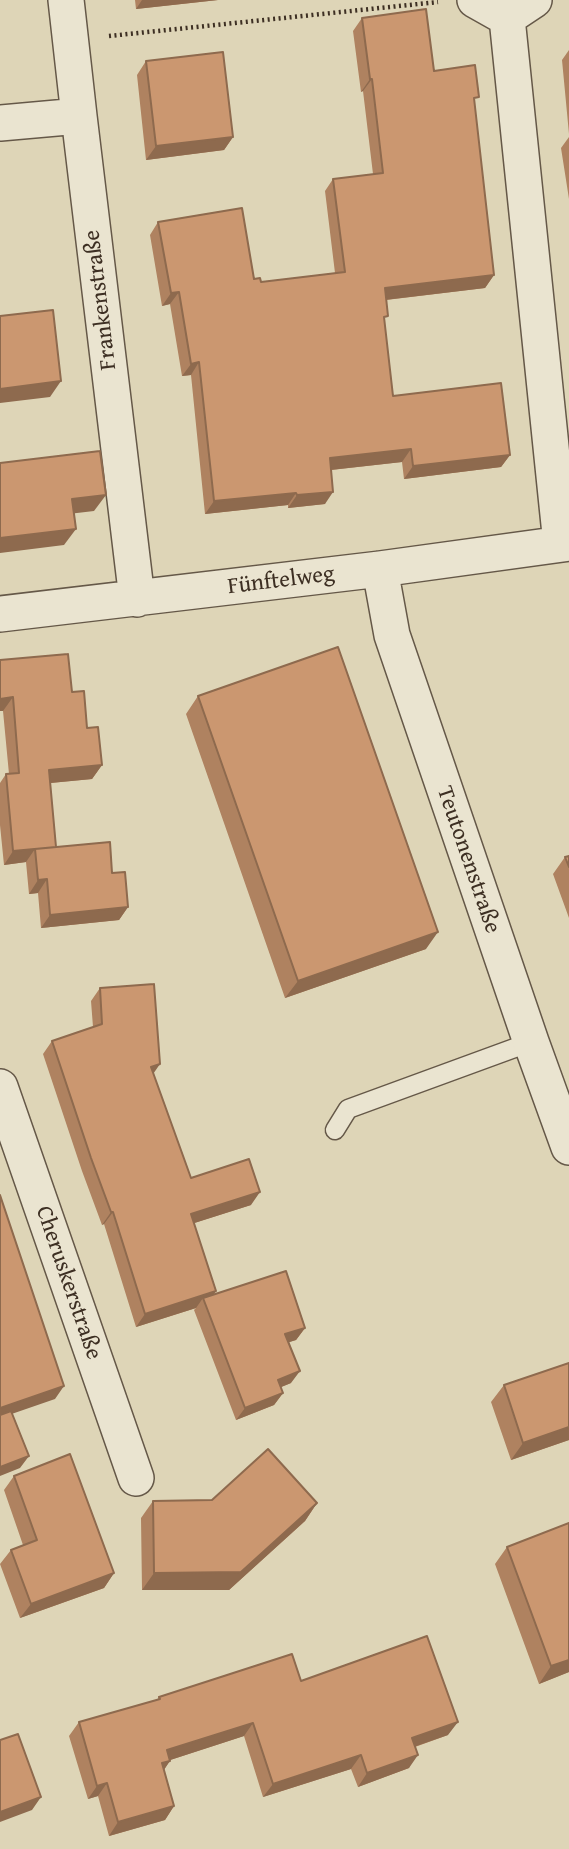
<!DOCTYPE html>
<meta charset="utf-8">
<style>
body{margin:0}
canvas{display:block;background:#ded5b7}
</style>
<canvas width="569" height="1849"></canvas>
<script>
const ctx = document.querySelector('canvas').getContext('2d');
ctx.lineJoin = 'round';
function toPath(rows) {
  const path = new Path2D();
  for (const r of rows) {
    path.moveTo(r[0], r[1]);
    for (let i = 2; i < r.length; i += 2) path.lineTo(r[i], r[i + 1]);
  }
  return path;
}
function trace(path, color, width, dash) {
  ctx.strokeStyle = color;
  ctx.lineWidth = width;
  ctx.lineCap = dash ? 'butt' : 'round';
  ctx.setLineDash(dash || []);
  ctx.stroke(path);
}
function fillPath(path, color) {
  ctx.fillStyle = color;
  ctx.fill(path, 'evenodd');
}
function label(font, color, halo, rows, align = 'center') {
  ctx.font = font + ' "Gentium Book Plus",serif';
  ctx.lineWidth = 5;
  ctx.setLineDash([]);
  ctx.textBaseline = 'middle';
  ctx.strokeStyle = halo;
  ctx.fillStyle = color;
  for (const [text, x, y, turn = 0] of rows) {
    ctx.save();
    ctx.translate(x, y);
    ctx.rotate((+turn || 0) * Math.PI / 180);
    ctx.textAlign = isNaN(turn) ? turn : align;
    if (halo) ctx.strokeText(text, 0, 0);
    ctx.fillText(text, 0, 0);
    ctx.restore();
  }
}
const path = toPath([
 [109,36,438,2]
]);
const lane = toPath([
 [335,1130,348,1109,531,1042]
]);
const street = toPath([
 [66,0,79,116,137,599],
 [475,0,507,18,561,544],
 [507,18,534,0],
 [0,123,79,116],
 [380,569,392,635,531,1042,569,1147],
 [0,614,380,569,569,543],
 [0,1087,136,1478]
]);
const wall = toPath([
 [135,0,218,0,136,9],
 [362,18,434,71,474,104,494,275,485,288,386,300,384,322,393,396,510,455,501,467,404,479,402,462,331,470,325,504,288,508,288,505,205,514,191,375,182,376,170,304,162,306,150,235,158,222,261,282,335,273,325,191,333,179,373,174,363,91,361,92,353,31],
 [569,50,569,134,562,60],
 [146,61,233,137,224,150,146,160,137,75],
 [569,137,569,199,561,148],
 [0,660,72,692,87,728,102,765,92,779,50,783,56,847,112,873,128,907,119,920,41,928,38,893,29,894,26,862,4,865,0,825,0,783,6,774,9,774,3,711,0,711],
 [198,696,426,949,285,998,186,714],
 [569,856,569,918,553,874,565,857],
 [100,988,153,1073,191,1178,251,1205,194,1223,216,1291,214,1294,305,1328,296,1340,289,1342,291,1383,281,1387,283,1393,274,1405,236,1420,194,1310,196,1308,136,1327,104,1224,102,1225,82,1171,43,1054,52,1041,93,1027,91,1001],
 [504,1385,569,1440,511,1460,491,1402],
 [14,1476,114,1573,104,1588,20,1618,0,1564,11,1550,23,1545,4,1490],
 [153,1501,317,1503,305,1521,229,1590,142,1590,141,1518],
 [507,1547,569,1672,539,1684,495,1564],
 [301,1681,448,1735,415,1747,409,1768,358,1787,351,1769,263,1797,244,1736,170,1760,164,1770,174,1806,165,1820,109,1836,98,1796,88,1799,69,1736,79,1722,157,1700,159,1697]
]);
const shadedWall = toPath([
 [142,0,218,0,136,9],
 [370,79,372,79,363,91,361,92],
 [233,137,224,150,146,160,156,146],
 [494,275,485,288,376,301,385,288],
 [179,292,170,304,162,306,171,293],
 [199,362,191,375,182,376,191,364],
 [61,381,50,397,0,403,0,389],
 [411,449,402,462,321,471,330,458],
 [510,455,501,467,404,479,413,466],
 [333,492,325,504,288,508,297,495],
 [296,493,288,505,205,514,214,501],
 [106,495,94,511,60,515,72,499],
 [76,529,64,545,0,553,0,538],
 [13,697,3,711,0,711,0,699],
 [102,765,92,779,40,784,49,770],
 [56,847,35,849,26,862,4,865,13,851],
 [47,879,38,893,29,894,38,880],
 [128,907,119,920,41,928,50,915],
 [438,932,426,949,285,998,298,981],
 [160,1064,151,1077,151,1067],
 [260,1192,251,1205,182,1227,191,1214],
 [111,1212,113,1212,104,1224,102,1225],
 [216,1291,207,1304,203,1298,196,1308,136,1327,145,1314],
 [305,1328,296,1340,277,1346,285,1334],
 [300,1371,291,1383,269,1392,278,1380],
 [64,1386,55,1399,0,1418,0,1408],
 [283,1393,274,1405,236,1420,245,1408],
 [569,1427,569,1440,511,1460,523,1443],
 [29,1456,20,1468,0,1476,0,1467],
 [317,1503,305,1521,229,1590,142,1590,154,1573],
 [114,1573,104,1588,20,1618,31,1604],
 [569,1660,569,1672,539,1684,551,1666],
 [458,1722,448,1735,402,1751,412,1738],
 [253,1723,244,1736,158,1764,167,1750],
 [361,1755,351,1769,263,1797,273,1784],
 [418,1755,409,1768,358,1787,367,1773],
 [170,1761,161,1774,162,1763],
 [107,1783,98,1796,88,1799,97,1786],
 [41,1797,32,1810,0,1822,0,1812],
 [174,1806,165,1820,109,1836,118,1822]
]);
const building = toPath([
 [426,9,434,71,475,65,479,97,474,98,494,275,385,288,388,316,384,317,393,396,501,383,510,455,413,466,411,449,330,458,333,492,297,495,296,493,214,501,199,362,191,364,179,292,171,293,158,222,242,208,254,279,260,278,261,282,345,272,333,179,383,173,372,79,370,79,362,18,426,9],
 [223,52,233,137,156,146,146,61,223,52],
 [53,310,61,381,0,389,0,316,53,310],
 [100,451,106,495,72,499,76,529,0,538,0,463,100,451],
 [338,647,438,932,298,981,198,696,338,647],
 [68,654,72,692,84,691,87,728,98,727,102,765,49,770,56,847,13,851,6,774,19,773,13,697,0,699,0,660,68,654],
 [110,842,112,873,125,872,128,907,50,915,47,879,38,880,35,849,110,842],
 [569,856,569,867,565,857,569,856],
 [154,984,160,1064,151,1067,191,1178,249,1159,260,1192,191,1214,216,1291,145,1314,113,1212,111,1212,91,1158,52,1041,102,1024,100,988,154,984],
 [0,1195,64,1386,0,1408,0,1195],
 [286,1271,305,1328,285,1334,300,1371,278,1380,283,1393,245,1408,203,1298,286,1271],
 [569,1363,569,1427,523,1443,504,1385,569,1363],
 [11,1411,29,1456,0,1467,0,1415,11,1411],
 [268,1449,317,1503,241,1572,154,1573,153,1501,212,1500,268,1449],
 [70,1454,114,1573,31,1604,11,1550,37,1540,14,1476,70,1454],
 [569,1523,569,1660,551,1666,507,1547,569,1523],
 [427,1636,458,1722,412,1738,418,1755,367,1773,361,1755,273,1784,253,1723,167,1750,170,1761,162,1763,174,1806,118,1822,107,1783,97,1786,79,1722,160,1699,159,1697,292,1654,301,1681,427,1636],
 [18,1734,41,1797,0,1812,0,1740,18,1734]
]);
const streetNames = [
 ["Frankenstraße",101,300,-97],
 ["Fünftelweg",281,581,-7],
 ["Teutonenstraße",468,860,71],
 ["Cheruskerstraße",68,1283,71]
];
trace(lane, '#655848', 21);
trace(street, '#655848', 38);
trace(path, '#3d2f23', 4.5, [2, 3.5]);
trace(lane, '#eae4d0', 18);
trace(street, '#eae4d0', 35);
fillPath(wall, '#af8260');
fillPath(shadedWall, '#8e6a4e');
fillPath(building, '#cb9770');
trace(building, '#8e6a4e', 2);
label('23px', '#3d2f23', '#eae4d0', streetNames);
</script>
